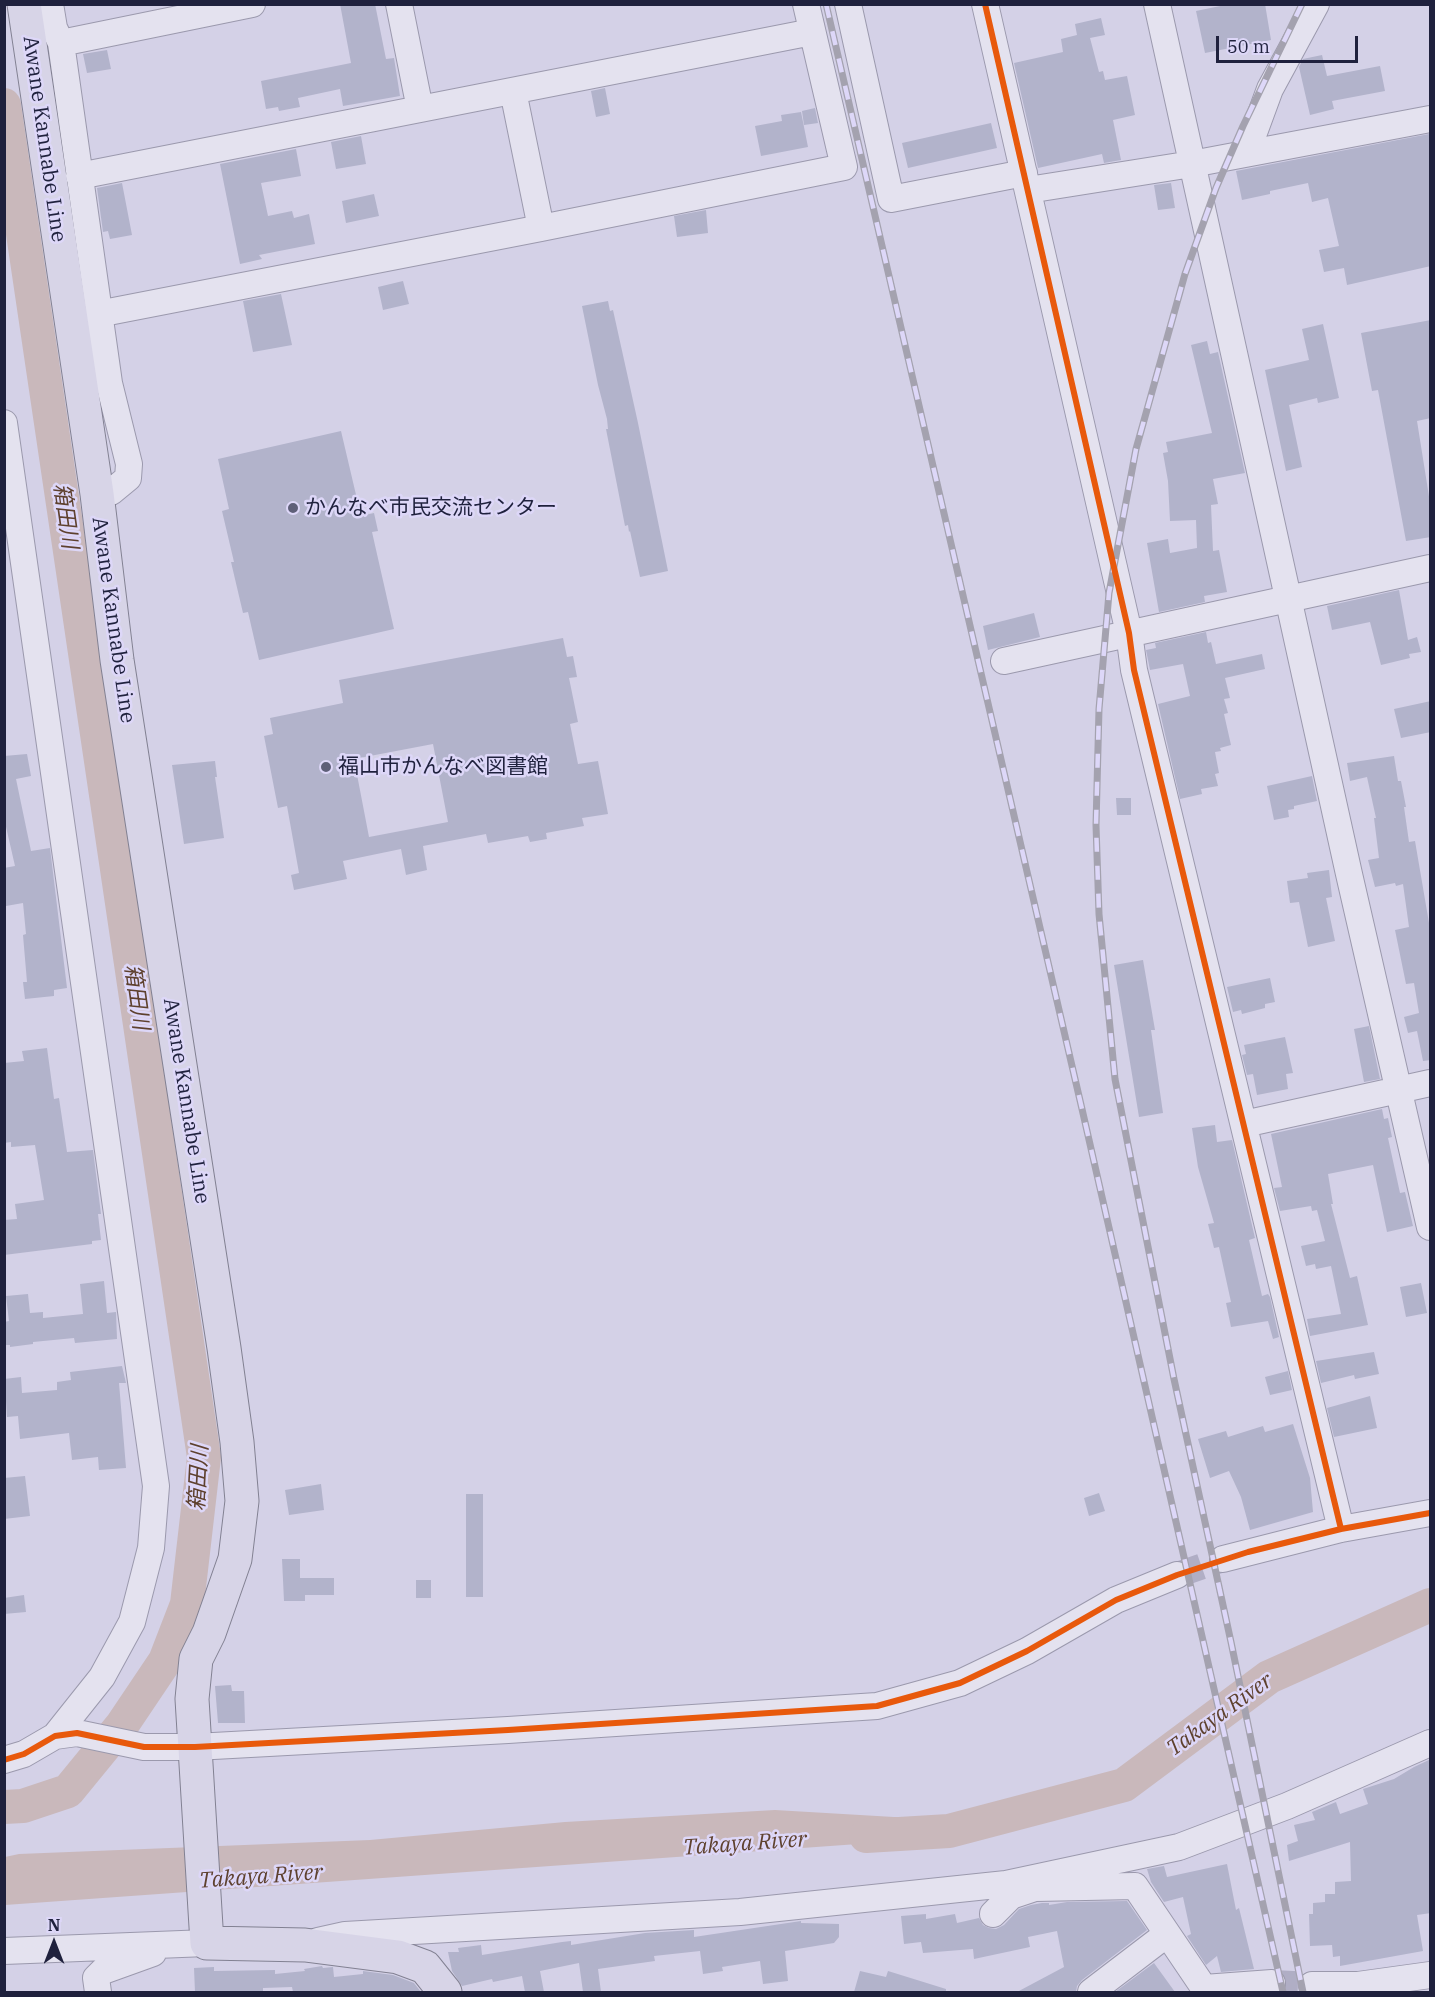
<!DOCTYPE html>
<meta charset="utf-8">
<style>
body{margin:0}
#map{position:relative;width:1435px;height:1997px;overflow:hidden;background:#d4d1e7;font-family:"IBM Plex Serif",serif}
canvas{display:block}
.frame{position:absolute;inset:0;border:6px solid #1f213d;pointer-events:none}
.north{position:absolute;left:24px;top:1913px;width:60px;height:60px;-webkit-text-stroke:4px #ddd7f8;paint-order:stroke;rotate:0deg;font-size:16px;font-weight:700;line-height:24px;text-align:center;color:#1f213d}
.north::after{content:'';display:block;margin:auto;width:21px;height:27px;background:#1f213d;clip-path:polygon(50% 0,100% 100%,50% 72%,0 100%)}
.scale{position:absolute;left:1216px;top:36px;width:142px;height:27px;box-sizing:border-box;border:3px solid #1f213d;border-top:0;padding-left:8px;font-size:18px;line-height:21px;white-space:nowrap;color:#1f213d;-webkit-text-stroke:4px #ddd7f8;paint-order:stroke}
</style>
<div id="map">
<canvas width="1435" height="1997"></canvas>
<div class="frame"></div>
<div class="north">N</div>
<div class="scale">50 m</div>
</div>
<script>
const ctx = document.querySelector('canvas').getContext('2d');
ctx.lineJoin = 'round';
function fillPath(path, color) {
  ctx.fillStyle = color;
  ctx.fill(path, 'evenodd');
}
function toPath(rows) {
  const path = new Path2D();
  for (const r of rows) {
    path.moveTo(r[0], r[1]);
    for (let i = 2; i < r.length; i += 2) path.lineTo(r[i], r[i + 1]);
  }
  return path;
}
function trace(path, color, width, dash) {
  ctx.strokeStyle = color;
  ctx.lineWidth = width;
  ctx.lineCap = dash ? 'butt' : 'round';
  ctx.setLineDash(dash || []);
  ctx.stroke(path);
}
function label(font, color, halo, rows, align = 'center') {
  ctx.font = font + ' "IBM Plex Serif","Noto Sans JP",serif';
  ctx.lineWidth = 5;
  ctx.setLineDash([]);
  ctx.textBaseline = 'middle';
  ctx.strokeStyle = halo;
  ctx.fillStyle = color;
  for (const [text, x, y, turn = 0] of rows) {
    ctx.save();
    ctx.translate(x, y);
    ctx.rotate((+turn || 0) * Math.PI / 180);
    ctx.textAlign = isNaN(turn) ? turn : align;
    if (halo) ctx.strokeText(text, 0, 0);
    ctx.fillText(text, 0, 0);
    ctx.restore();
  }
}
const water = toPath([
 [775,1810,911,1818,914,1840,5,1905,5,1857,19,1854,370,1840,565,1822]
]);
const river = toPath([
 [4,105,204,1457,187,1604,165,1661,122,1725,68,1791,23,1806,4,1807],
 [866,1836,949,1831,1124,1785,1269,1677,1430,1605]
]);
const building = toPath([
 [340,4,375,4,386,59,394,58,400,96,343,106,340,89,298,98,300,107,279,111,278,107,266,109,261,81,351,63],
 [1230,4,1265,4,1271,40,1205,53,1196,11],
 [1101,18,1105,35,1090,38,1099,72,1103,71,1105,80,1127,76,1135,115,1113,120,1121,160,1104,163,1102,154,1038,168,1014,63,1063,52,1061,39,1077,35,1075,24],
 [107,50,111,69,87,73,83,54],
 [1322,55,1327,76,1380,66,1385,91,1332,101,1334,109,1310,115,1299,67,1303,59],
 [605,88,610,114,596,117,591,91],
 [815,108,818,123,804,125,802,111],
 [801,112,808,147,761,156,755,126,782,121,781,115],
 [991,123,997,148,908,168,902,143],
 [1429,134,1431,266,1347,285,1344,268,1324,272,1319,250,1339,246,1328,198,1312,202,1308,183,1270,191,1270,194,1242,200,1236,171],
 [361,136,366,164,336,169,331,142],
 [296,149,301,176,261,183,268,216,292,211,294,218,309,214,315,244,259,255,262,259,240,264,220,164],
 [122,183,132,235,110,239,108,231,103,232,97,188],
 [1171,183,1175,208,1158,210,1154,185],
 [374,194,379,216,346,223,342,201],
 [706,210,708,233,677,237,674,216],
 [403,281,409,304,383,310,378,287],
 [281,294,292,345,253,352,243,301],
 [608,301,610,311,613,310,638,423,668,571,640,577,630,531,629,532,628,525,625,526,618,490,606,429,608,429,607,419,598,385,582,306],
 [1431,320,1431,418,1417,421,1431,509,1431,537,1406,541,1378,390,1372,391,1361,333],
 [1323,324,1339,398,1318,403,1317,398,1289,405,1302,467,1286,471,1265,370,1309,360,1302,329],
 [1207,341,1210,354,1218,352,1245,473,1213,479,1218,504,1211,505,1213,551,1219,550,1227,592,1204,596,1205,602,1159,612,1147,543,1168,539,1170,553,1197,548,1196,520,1170,521,1168,481,1163,453,1168,452,1166,442,1212,433,1191,345],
 [341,431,361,516,374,513,378,531,372,532,394,629,259,660,248,612,243,613,231,562,234,562,222,511,229,509,218,459],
 [1399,590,1408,640,1417,637,1421,652,1409,654,1410,658,1381,665,1370,622,1332,630,1327,606],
 [1034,613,1040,637,988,650,983,626],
 [1206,632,1208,643,1211,642,1216,664,1262,654,1265,669,1225,678,1230,698,1224,699,1228,713,1224,714,1231,745,1220,748,1221,751,1215,752,1219,773,1215,774,1218,786,1201,789,1202,794,1180,799,1158,704,1190,696,1183,664,1150,670,1146,650,1156,648,1155,643],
 [563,638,567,657,573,656,577,677,569,678,578,722,570,724,578,764,598,761,608,814,582,818,584,826,546,833,547,839,530,842,528,836,488,843,486,834,423,846,427,870,406,875,401,849,343,861,347,879,294,890,291,875,299,873,287,806,278,808,264,736,273,734,270,718,343,703,339,680],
 [433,744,448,822,369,837,354,759],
 [1431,701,1431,732,1401,738,1394,709],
 [27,754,31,776,16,779,31,851,50,848,67,988,54,990,54,996,25,999,23,982,27,982,23,935,26,934,23,903,6,906,4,896,4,868,15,866,4,818,4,756],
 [1394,756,1398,781,1401,781,1406,807,1404,807,1409,842,1415,841,1429,923,1431,922,1431,1060,1423,1061,1417,1031,1408,1033,1404,1017,1419,1013,1414,983,1406,984,1395,930,1409,927,1403,884,1396,886,1395,883,1375,887,1368,860,1379,858,1374,818,1376,818,1367,777,1350,781,1347,763],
 [215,761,217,777,215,777,224,838,184,844,172,765],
 [1312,776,1317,801,1294,806,1294,809,1288,810,1289,817,1274,820,1267,786],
 [1116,798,1131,798,1131,815,1117,815],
 [1329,870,1332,897,1326,898,1335,941,1308,947,1299,902,1290,903,1287,881,1308,878,1307,873],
 [1143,960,1155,1030,1151,1030,1163,1113,1139,1117,1114,965],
 [1270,978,1275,1002,1265,1004,1265,1008,1242,1014,1241,1010,1233,1012,1227,987],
 [1369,1026,1380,1079,1364,1082,1354,1029],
 [1285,1037,1293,1073,1286,1074,1288,1089,1257,1095,1253,1074,1247,1075,1242,1055,1246,1054,1244,1045],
 [47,1048,54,1099,59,1098,67,1152,93,1150,101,1214,98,1214,101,1240,92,1241,92,1244,4,1255,4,1220,17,1219,15,1204,44,1200,35,1145,11,1147,11,1142,4,1143,4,1063,24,1061,22,1051],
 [1382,1109,1384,1119,1388,1118,1392,1137,1388,1138,1400,1193,1405,1192,1413,1226,1387,1232,1373,1165,1328,1174,1333,1204,1331,1204,1350,1278,1357,1276,1368,1325,1310,1336,1307,1319,1341,1314,1331,1266,1316,1269,1315,1264,1306,1266,1301,1246,1325,1241,1317,1210,1312,1211,1311,1206,1280,1211,1274,1188,1282,1187,1271,1134],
 [1215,1125,1217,1142,1232,1140,1255,1238,1249,1240,1262,1296,1268,1294,1270,1297,1279,1337,1273,1339,1268,1321,1231,1327,1226,1303,1231,1302,1219,1247,1214,1248,1208,1224,1214,1223,1198,1167,1192,1128],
 [104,1281,107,1313,116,1312,117,1339,75,1343,74,1338,33,1342,33,1344,10,1347,10,1345,4,1345,4,1322,9,1321,6,1296,28,1294,30,1313,43,1312,43,1318,83,1314,80,1284],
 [1421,1283,1427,1313,1406,1317,1400,1287],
 [1374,1352,1379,1374,1355,1379,1354,1375,1321,1383,1316,1361],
 [122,1366,126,1383,119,1383,126,1468,99,1470,98,1457,72,1460,69,1433,20,1439,18,1416,7,1417,6,1401,4,1401,4,1379,21,1377,22,1393,57,1390,57,1382,71,1380,70,1372],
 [1288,1371,1292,1390,1270,1395,1265,1377],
 [1370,1396,1377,1428,1334,1437,1327,1408],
 [1293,1424,1310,1478,1313,1512,1250,1530,1241,1497,1229,1471,1210,1478,1198,1439,1226,1431,1228,1437,1263,1426,1265,1432],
 [25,1476,30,1516,4,1519,4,1478],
 [321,1484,324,1510,289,1515,285,1490],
 [1099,1493,1105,1511,1089,1516,1084,1498],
 [466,1494,483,1494,483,1597,466,1597],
 [282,1559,300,1559,300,1578,334,1578,334,1595,305,1595,305,1601,284,1601],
 [416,1580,431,1580,431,1598,416,1598],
 [24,1595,26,1612,4,1614,4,1598],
 [231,1685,232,1691,244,1691,245,1723,218,1723,215,1686],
 [1431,1759,1431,1913,1417,1915,1423,1951,1340,1966,1340,1956,1333,1957,1332,1945,1310,1946,1309,1914,1313,1914,1313,1903,1325,1902,1325,1894,1335,1894,1335,1882,1351,1881,1350,1842,1289,1861,1287,1845,1298,1841,1294,1825,1315,1820,1312,1812,1336,1802,1340,1814,1368,1804,1363,1789,1394,1779,1414,1767],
 [1227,1864,1236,1910,1239,1908,1254,1969,1221,1972,1217,1956,1206,1965,1187,1936,1191,1934,1183,1897,1164,1902,1151,1882,1147,1869,1164,1866,1167,1877],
 [1127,1901,1147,1930,1082,1980,1077,1986,1076,1992,1017,1992,1064,1967,1057,1931,1028,1937,1030,1947,974,1959,973,1949,923,1953,921,1942,904,1944,901,1916,926,1914,926,1919,955,1914,957,1923,979,1918,983,1925,989,1928,996,1929,1004,1925,1019,1909,1031,1905,1042,1903,1049,1903,1049,1905,1067,1902],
 [801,1921,801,1923,839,1924,839,1937,834,1943,785,1951,788,1981,763,1984,760,1961,722,1967,723,1971,703,1974,700,1951,654,1956,655,1961,598,1969,601,1992,583,1992,579,1963,540,1971,544,1992,525,1992,522,1976,493,1982,492,1979,462,1986,452,1971,448,1952,459,1952,458,1948,481,1945,482,1955,562,1942,571,1941,571,1945,645,1933,694,1930,694,1937],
 [1154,1963,1175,1992,1115,1992],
 [322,1966,323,1968,333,1967,334,1977,363,1974,363,1971,393,1975,414,1983,421,1992,293,1992,292,1987,263,1988,263,1992,195,1992,194,1968,214,1967,214,1971,275,1970,275,1974,305,1971,304,1969],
 [860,1971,886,1977,888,1971,946,1989,946,1992,854,1992]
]);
const minorTunnel = toPath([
 [1177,1575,1223,1559],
 [1272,1983,1312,1985]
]);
const minor = toPath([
 [50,4,54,28,61,43,109,383,129,464,128,478,111,492,97,494],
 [399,4,420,109],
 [848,4,891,199,1024,173],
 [985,4,1129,633,1134,670,1341,1529],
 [1157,4,1349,874,1430,1227],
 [61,43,252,4],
 [513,91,541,228],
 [1248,153,1252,138,1270,89,1316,4],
 [79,176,812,32],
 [1028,190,1192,164,1430,119],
 [98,314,541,228,844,167,806,4],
 [4,423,156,1486,151,1548,132,1622,102,1677,55,1736],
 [1004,661,1430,568],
 [1244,1124,1430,1083],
 [1223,1559,1341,1529,1430,1513],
 [4,1760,24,1754,55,1736,77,1733,144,1747,195,1747,508,1730,877,1706,960,1683,1027,1651,1116,1600,1177,1575],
 [993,1914,1011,1896,1035,1888,1135,1886,1204,1988,1272,1983],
 [318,1941,345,1935,740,1912,1006,1884,1179,1847,1287,1806,1430,1743],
 [4,1951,207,1943],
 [1312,1985,1358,1985,1430,1975],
 [98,1992,96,1978,103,1971,153,1953],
 [1091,1992,1167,1934]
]);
const major = toPath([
 [24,4,97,494,117,660,224,1348,237,1442,242,1501,235,1559,209,1633,196,1659,192,1699,207,1943,305,1945,398,1957,425,1967,445,1992]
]);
const rail = toPath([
 [826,4,1082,1109,1283,1992],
 [1302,4,1243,126,1216,188,1185,274,1136,449,1109,593,1099,709,1096,825,1099,914,1115,1079,1174,1379,1231,1642,1303,1992]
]);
const cycleway = toPath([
 [985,4,1129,633,1134,670,1341,1529],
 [4,1760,24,1754,55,1736,77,1733,144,1747,195,1747,508,1730,877,1706,960,1683,1027,1651,1116,1600,1177,1575,1248,1552,1341,1529,1430,1513]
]);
const markers = [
 [293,508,6,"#5e5f78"],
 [326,767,6,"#5e5f78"]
];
const streetNames = [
 ["Awane Kannabe Line",44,139,82],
 ["Awane Kannabe Line",113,620,82],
 ["Awane Kannabe Line",186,1101,81]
];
const poiNames = [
 ["かんなべ市民交流センター",305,508],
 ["福山市かんなべ図書館",338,767]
];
const waterNames = [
 ["箱田川",65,516,82],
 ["箱田川",136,997,82],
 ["箱田川",199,1478,-87],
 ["Takaya River",1220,1715,-36],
 ["Takaya River",745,1844,-4],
 ["Takaya River",261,1877,-4]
];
fillPath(water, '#c9b8bb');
trace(river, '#c9b8bb', 34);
fillPath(building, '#b2b3cb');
trace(minorTunnel, '#b0aec5', 26, [26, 13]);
trace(minor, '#9b99ad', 28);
trace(major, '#828192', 35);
trace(minor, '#e4e2ef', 26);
trace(major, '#d7d4e7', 33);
trace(rail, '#a4a2af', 7);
trace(rail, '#ddd7f8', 4.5, [14]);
trace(cycleway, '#e8590c', 6);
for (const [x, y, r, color] of markers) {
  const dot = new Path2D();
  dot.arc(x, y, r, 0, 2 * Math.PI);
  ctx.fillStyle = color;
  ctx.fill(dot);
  trace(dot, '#ddd7f8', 2);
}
label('21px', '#1f213d', '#ddd7f8', streetNames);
label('21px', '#1f213d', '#ddd7f8', poiNames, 'left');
label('italic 22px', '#5e412e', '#ddd7f8', waterNames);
</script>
